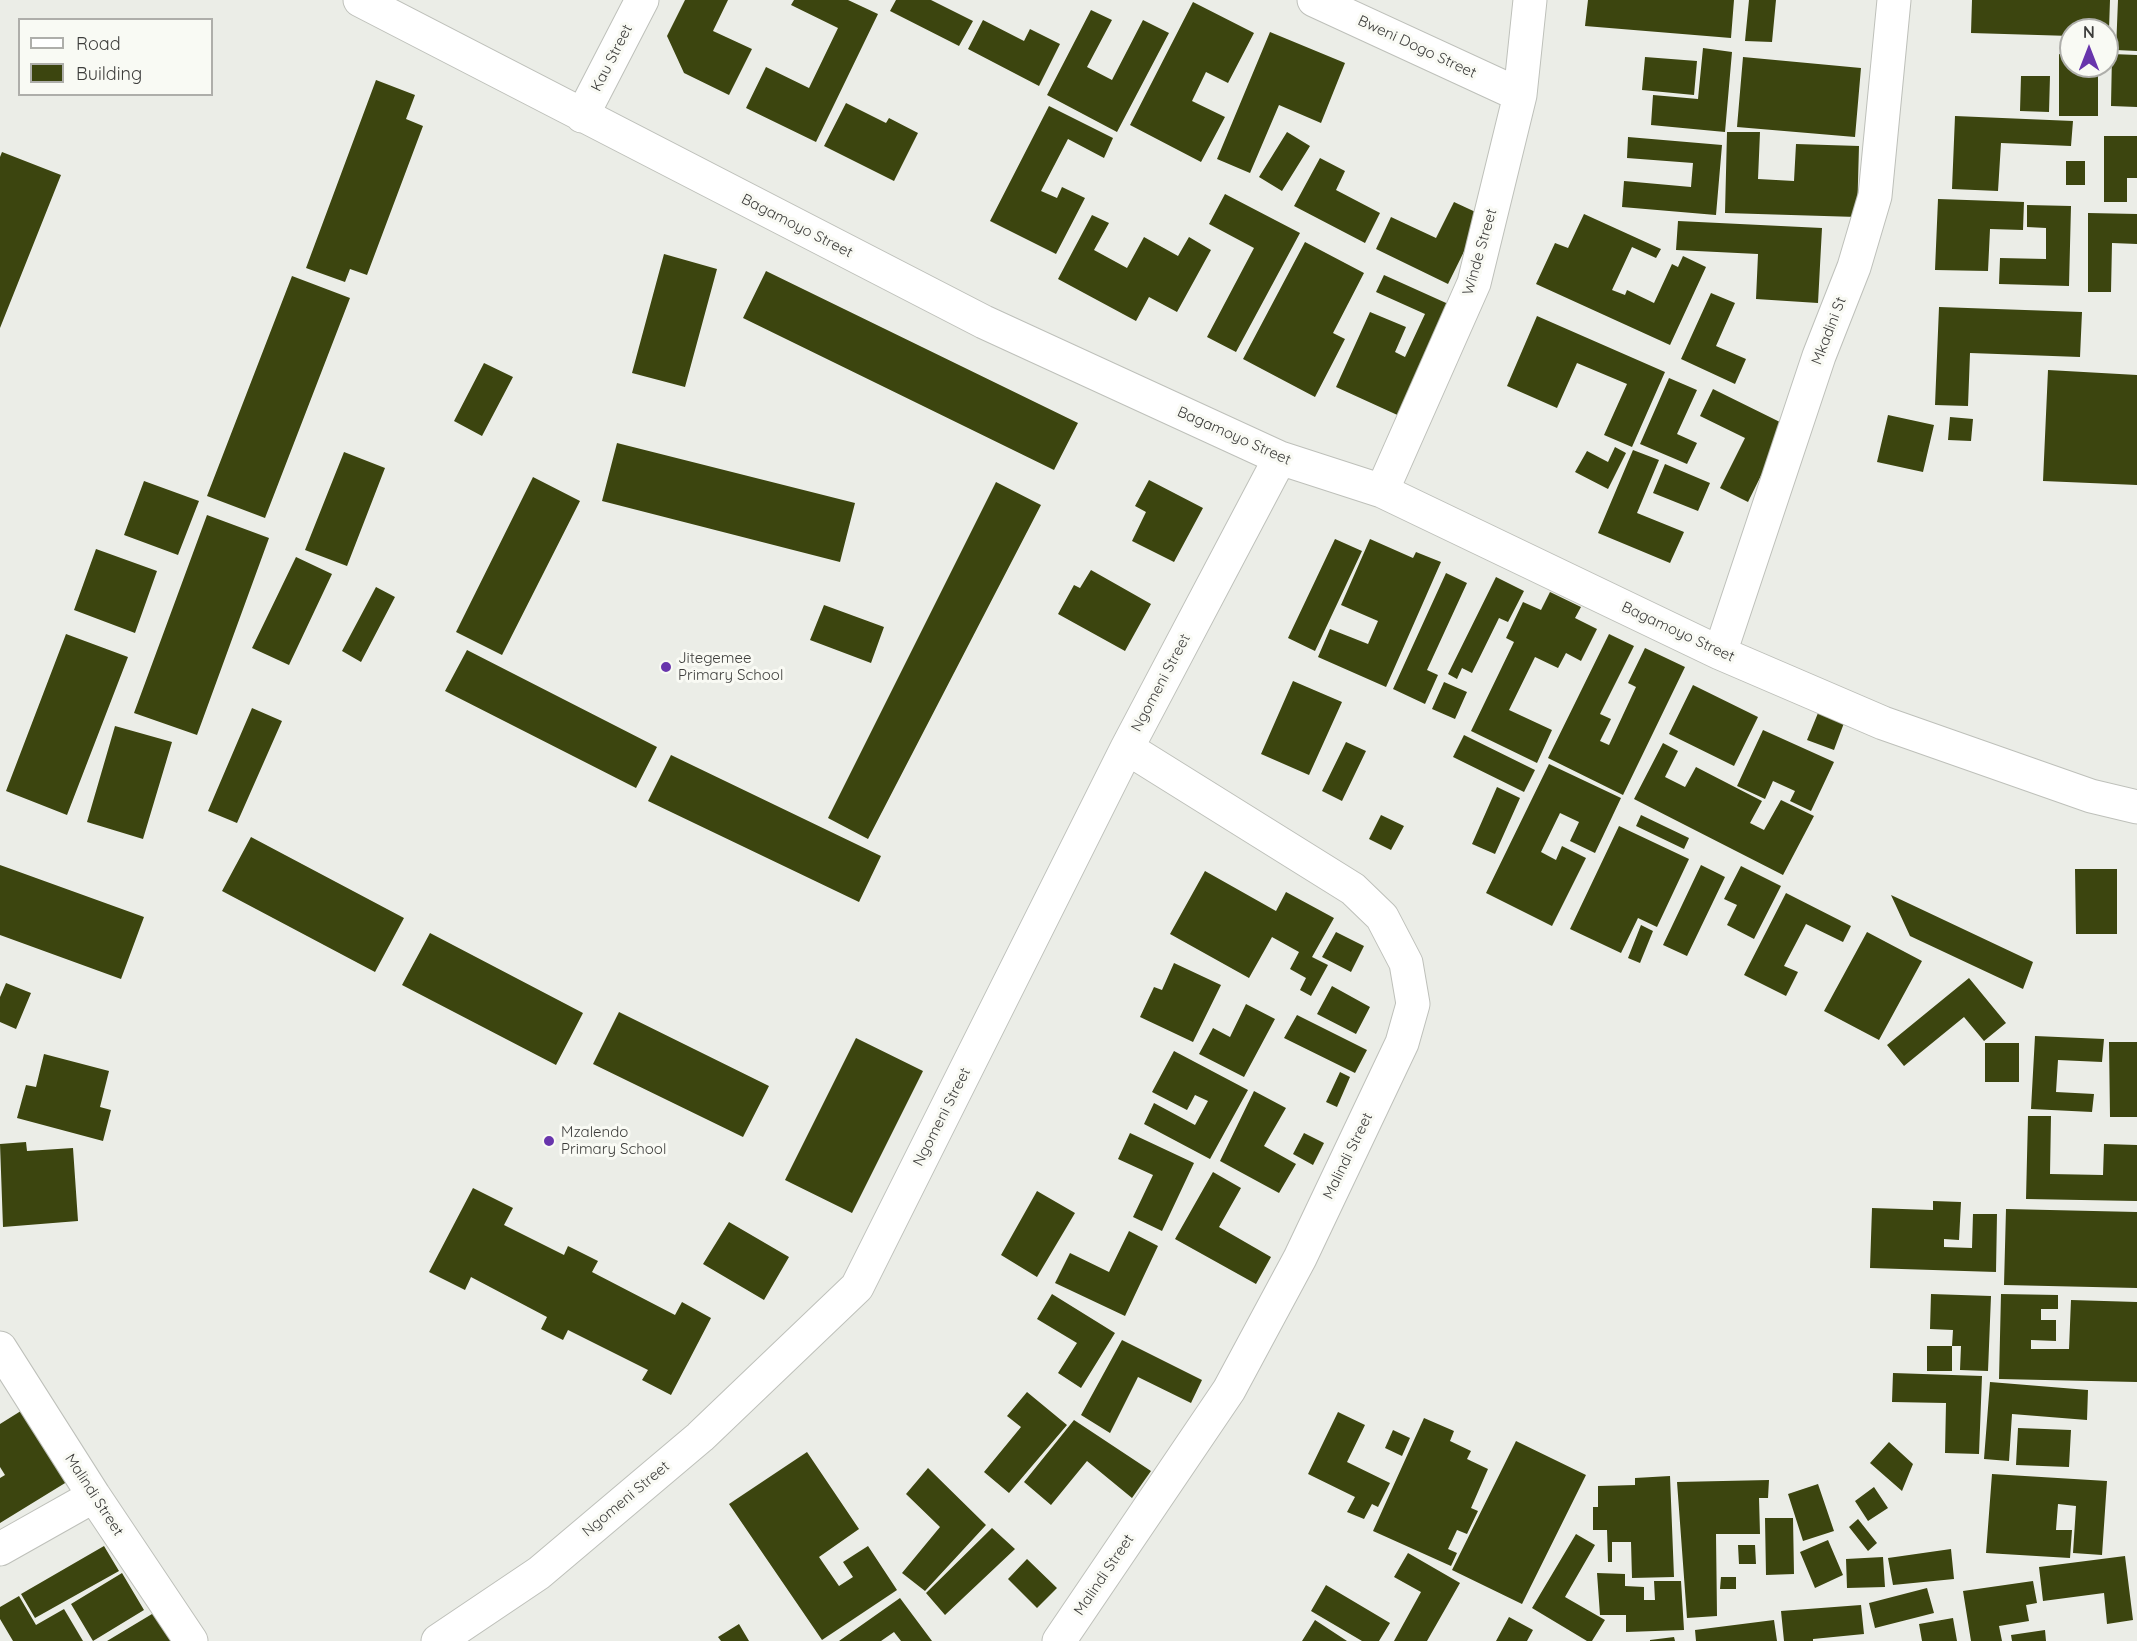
<!DOCTYPE html>
<style>
body{margin:0}
#map{position:relative;width:2137px;height:1641px;overflow:hidden;background:#ebede7;font-family:Quicksand,sans-serif}
canvas{display:block}
.legend{position:absolute;left:18px;top:18px;width:195px;height:78px;box-sizing:border-box;background:#f9faf4;border:2px solid #aeaeaa;margin:0;padding:8px 10px;list-style:none;font-size:18px;color:#3d3d3b}
.legend li{display:flex;align-items:center;gap:12px;height:30px}
.legend b{width:30px;border:2px solid #aeaeaa}
.north{position:absolute;left:2059px;top:18px;width:60px;height:60px;box-sizing:border-box;background:#f9faf4;border:2px solid #aeaeaa;border-radius:50%;rotate:0deg;font-size:16px;font-weight:700;line-height:24px;text-align:center;color:#3d3d3b}
.north::after{content:'';display:block;margin:auto;width:21px;height:27px;background:#6835ac;clip-path:polygon(50% 0,100% 100%,50% 72%,0 100%)}
</style>
<div id="map">
<canvas width="2137" height="1641"></canvas>
<ul class="legend">
<li><b style="height:8px;background:#fff"></b>Road</li>
<li><b style="height:16px;background:#3c450f"></b>Building</li>
</ul>
<div class="north">N</div>
</div>
<script>
const ctx = document.querySelector('canvas').getContext('2d');
ctx.lineJoin = 'round';
function fillPath(path, color) {
  ctx.fillStyle = color;
  ctx.fill(path, 'evenodd');
}
function toPath(rows) {
  const path = new Path2D();
  for (const r of rows) {
    path.moveTo(r[0], r[1]);
    for (let i = 2; i < r.length; i += 2) path.lineTo(r[i], r[i + 1]);
  }
  return path;
}
function trace(path, color, width, dash) {
  ctx.strokeStyle = color;
  ctx.lineWidth = width;
  ctx.lineCap = dash ? 'butt' : 'round';
  ctx.setLineDash(dash || []);
  ctx.stroke(path);
}
function label(font, color, halo, rows, align = 'center') {
  ctx.font = font + ' Quicksand,sans-serif';
  ctx.lineWidth = 6;
  ctx.setLineDash([]);
  ctx.textBaseline = 'middle';
  ctx.strokeStyle = halo;
  ctx.fillStyle = color;
  for (const [text, x, y, turn = 0] of rows) {
    ctx.save();
    ctx.translate(x, y);
    ctx.rotate((+turn || 0) * Math.PI / 180);
    ctx.textAlign = isNaN(turn) ? turn : align;
    if (halo) ctx.strokeText(text, 0, 0);
    ctx.fillText(text, 0, 0);
    ctx.restore();
  }
}
const building = toPath([
 [685,0,728,0,713,31,752,49,729,95,684,73,667,36],
 [794,0,848,0,878,14,816,142,746,108,766,67,809,88,838,28,791,5],
 [896,0,931,0,973,21,959,46,890,11],
 [1588,0,1734,0,1731,38,1585,26],
 [1749,0,1776,0,1772,42,1745,41],
 [1972,0,2110,0,2109,30,2071,30,2071,36,1971,33],
 [2118,0,2137,0,2137,51,2116,50],
 [1193,2,1254,33,1228,83,1206,72,1192,101,1225,117,1201,162,1130,125],
 [1091,10,1112,20,1087,67,1112,80,1143,20,1169,33,1117,132,1047,95],
 [983,20,1024,41,1030,29,1060,44,1039,86,968,49],
 [1270,32,1345,63,1321,123,1279,105,1250,173,1217,159],
 [1703,48,1732,52,1725,132,1651,125,1653,95,1698,99],
 [2059,54,2071,54,2071,66,2098,66,2098,116,2059,116],
 [2112,54,2137,55,2137,107,2111,106],
 [1645,57,1697,61,1694,95,1642,90],
 [1743,57,1861,68,1855,137,1737,127],
 [2021,76,2050,76,2049,112,2020,111],
 [376,80,415,95,406,119,423,126,367,275,350,269,345,282,306,268],
 [846,103,886,123,889,118,918,133,894,181,824,146],
 [1049,106,1113,138,1104,158,1068,139,1041,191,1057,198,1062,187,1085,198,1056,254,990,221],
 [1955,116,2073,121,2071,146,2001,143,1998,191,1952,189],
 [1287,132,1310,146,1282,191,1259,177],
 [1727,132,1760,132,1758,179,1794,181,1796,144,1859,146,1857,217,1725,213],
 [2104,136,2137,136,2137,178,2127,178,2127,202,2104,202],
 [1628,137,1722,145,1716,215,1622,207,1624,181,1691,187,1693,163,1627,158],
 [2,152,61,175,0,328,0,157],
 [1320,158,1345,171,1336,190,1380,213,1365,243,1294,206],
 [2066,161,2085,161,2085,185,2066,185],
 [1225,194,1300,233,1236,352,1207,337,1254,248,1209,224],
 [1938,199,2024,202,2023,230,1990,229,1988,271,1935,270],
 [1454,202,1482,215,1448,284,1376,249,1391,217,1436,238],
 [2027,205,2071,206,2069,286,1999,284,2000,258,2046,259,2046,228,2027,227],
 [2088,213,2137,214,2137,244,2112,243,2111,292,2088,292],
 [1584,214,1661,249,1656,258,1632,247,1612,290,1625,295,1627,290,1654,303,1672,264,1678,267,1683,256,1706,267,1670,345,1536,284,1555,243,1568,248],
 [1092,215,1109,223,1094,250,1127,268,1144,237,1178,256,1189,237,1211,250,1177,312,1149,297,1136,321,1058,279],
 [1678,221,1822,228,1818,303,1756,299,1758,254,1676,250],
 [1305,242,1364,273,1333,333,1345,339,1315,397,1243,359],
 [664,254,717,269,685,387,632,373],
 [766,271,1078,423,1054,470,743,318],
 [1384,275,1455,307,1404,418,1336,387,1370,312,1406,327,1395,352,1405,357,1425,314,1376,292],
 [292,276,350,298,265,518,207,496],
 [1711,293,1735,303,1716,346,1746,359,1735,384,1681,359],
 [1939,307,2082,312,2080,357,1970,353,1968,406,1935,405],
 [1537,316,1665,372,1632,447,1604,435,1627,384,1577,363,1557,408,1507,386],
 [484,363,513,377,482,436,454,421],
 [2048,370,2137,375,2137,485,2043,481],
 [1669,378,1697,390,1677,434,1697,443,1687,464,1640,444],
 [1713,389,1786,425,1748,502,1720,488,1745,438,1700,416],
 [1888,415,1934,425,1923,472,1877,462],
 [1950,417,1973,419,1971,441,1948,440],
 [617,443,855,503,840,562,602,501],
 [1615,447,1626,453,1608,489,1575,472,1587,451,1608,462],
 [1633,450,1659,460,1637,513,1684,532,1670,563,1598,533],
 [344,452,385,468,347,566,305,550],
 [1665,464,1710,483,1698,511,1653,493],
 [533,477,580,501,502,655,456,632],
 [1149,480,1203,508,1174,562,1132,541,1146,512,1135,506],
 [144,481,199,501,178,555,124,535],
 [996,482,1041,505,868,839,828,818],
 [207,515,269,538,197,735,134,713],
 [1335,539,1362,551,1315,651,1288,638],
 [1370,539,1413,558,1416,552,1441,562,1386,687,1318,657,1330,629,1368,644,1378,621,1341,605],
 [96,549,157,571,135,633,74,610],
 [296,557,332,574,289,665,252,648],
 [1091,570,1151,604,1125,651,1058,614,1074,585,1080,588],
 [1446,573,1467,583,1427,670,1438,675,1425,704,1393,689],
 [1496,577,1524,591,1508,622,1499,618,1472,673,1462,668,1457,679,1448,674],
 [376,587,395,597,361,662,342,651],
 [1550,592,1581,607,1575,618,1597,629,1581,661,1566,653,1558,668,1535,657,1509,710,1552,730,1537,763,1471,731,1514,642,1506,638,1523,602,1541,610],
 [824,605,884,627,871,663,810,640],
 [66,634,128,657,67,815,6,791],
 [1609,634,1634,646,1600,714,1611,719,1600,741,1609,745,1636,687,1628,683,1645,648,1685,667,1623,795,1548,758],
 [467,650,657,747,636,788,445,691],
 [1293,681,1342,702,1309,775,1261,754],
 [1444,682,1467,692,1455,719,1432,709],
 [1693,685,1758,717,1734,766,1669,734],
 [252,708,282,721,237,823,208,811],
 [1818,713,1844,723,1834,750,1807,740],
 [115,726,172,742,143,839,87,822],
 [1763,730,1834,762,1811,811,1790,801,1795,791,1773,781,1765,799,1737,786],
 [1464,735,1535,770,1524,792,1453,757],
 [1346,742,1366,751,1342,801,1322,791],
 [1663,743,1678,751,1665,777,1685,787,1696,767,1762,801,1750,823,1764,830,1781,800,1814,816,1783,875,1634,799],
 [671,755,881,856,859,902,648,801],
 [1549,764,1621,798,1595,853,1570,841,1579,822,1560,813,1541,852,1556,860,1562,846,1586,858,1552,926,1486,893],
 [1497,787,1520,798,1495,854,1472,844],
 [1381,815,1404,826,1391,850,1369,839],
 [1641,815,1689,838,1684,849,1636,826],
 [1619,826,1689,859,1657,927,1638,918,1621,953,1570,929],
 [251,837,404,918,375,972,222,891],
 [0,865,144,917,121,979,0,935],
 [1701,865,1725,877,1687,956,1663,945],
 [1741,866,1781,886,1754,939,1727,925,1737,905,1724,899],
 [2075,869,2117,869,2117,934,2076,934],
 [1205,871,1276,911,1286,892,1334,918,1312,957,1328,965,1311,996,1300,990,1306,978,1290,969,1299,952,1272,937,1249,978,1170,934],
 [1786,893,1851,926,1843,942,1806,924,1784,966,1798,972,1786,996,1744,975],
 [1891,895,2033,962,2023,989,1910,936],
 [1641,925,1653,931,1640,963,1628,958],
 [1336,932,1364,946,1351,972,1322,957],
 [1867,932,1922,961,1879,1040,1824,1011],
 [430,933,583,1013,556,1065,402,985],
 [1174,963,1221,985,1193,1042,1140,1017,1154,987,1162,990],
 [1969,978,2006,1023,1984,1041,1964,1017,1904,1066,1887,1045],
 [6,983,31,993,16,1029,0,1022,0,997],
 [1332,986,1370,1007,1356,1034,1317,1014],
 [1246,1004,1275,1019,1244,1077,1199,1054,1213,1028,1230,1037],
 [619,1012,769,1086,743,1137,593,1064],
 [1297,1015,1367,1050,1355,1073,1284,1038],
 [2035,1036,2104,1039,2102,1062,2058,1060,2056,1092,2094,1094,2092,1112,2031,1109],
 [856,1038,923,1071,852,1213,785,1180],
 [2109,1042,2137,1042,2137,1117,2110,1117],
 [1985,1043,2019,1043,2019,1082,1985,1082],
 [1174,1051,1248,1090,1210,1159,1144,1124,1154,1103,1195,1125,1208,1101,1195,1095,1187,1110,1152,1092],
 [44,1054,109,1071,100,1107,111,1110,103,1141,17,1118,26,1085,36,1087],
 [1340,1072,1350,1077,1337,1107,1326,1102],
 [1254,1091,1286,1108,1264,1146,1296,1164,1279,1193,1220,1161],
 [2028,1116,2051,1116,2050,1174,2103,1175,2104,1144,2137,1145,2137,1201,2026,1199],
 [1130,1133,1194,1163,1162,1231,1133,1217,1153,1175,1118,1159],
 [1304,1133,1324,1143,1313,1165,1293,1154],
 [26,1142,27,1151,73,1148,78,1221,3,1227,0,1144],
 [1213,1172,1241,1188,1219,1227,1271,1257,1256,1284,1175,1239],
 [473,1188,513,1208,504,1225,564,1255,568,1246,598,1261,592,1272,675,1315,682,1302,711,1318,671,1395,642,1380,648,1370,568,1330,563,1340,541,1329,547,1317,471,1277,465,1290,429,1272],
 [1037,1191,1075,1213,1037,1277,1001,1255],
 [1933,1201,1961,1202,1959,1240,1944,1239,1944,1247,1972,1248,1973,1214,1997,1214,1996,1272,1870,1268,1872,1208,1933,1210],
 [2006,1209,2137,1212,2137,1288,2004,1285],
 [729,1222,789,1257,764,1300,703,1264],
 [1129,1231,1158,1246,1125,1316,1055,1283,1070,1253,1109,1272],
 [1052,1294,1115,1333,1081,1388,1058,1373,1077,1343,1037,1319],
 [1931,1294,1991,1296,1988,1371,1960,1370,1961,1346,1952,1346,1953,1330,1930,1329],
 [2001,1294,2058,1295,2058,1309,2041,1309,2041,1320,2056,1320,2056,1341,2031,1340,2031,1349,2069,1349,2071,1300,2137,1302,2137,1382,1999,1379],
 [1122,1340,1202,1380,1191,1403,1138,1377,1110,1433,1081,1415],
 [1927,1346,1952,1346,1952,1371,1927,1371],
 [1893,1373,1982,1376,1979,1454,1945,1453,1946,1403,1892,1402],
 [1990,1382,2088,1390,2087,1420,2012,1414,2009,1461,1984,1459],
 [1027,1392,1067,1425,1009,1493,984,1472,1021,1427,1007,1416],
 [24,1409,70,1480,0,1523,0,1478,5,1475,0,1467,0,1424],
 [1338,1412,1365,1425,1347,1462,1390,1483,1378,1507,1372,1504,1364,1519,1347,1512,1355,1497,1308,1474],
 [1424,1418,1454,1431,1450,1441,1471,1451,1467,1459,1488,1469,1471,1508,1478,1511,1467,1534,1457,1530,1448,1549,1457,1553,1451,1566,1373,1531],
 [1074,1420,1151,1471,1132,1498,1087,1461,1051,1505,1024,1482],
 [2018,1428,2071,1430,2069,1467,2016,1465],
 [1393,1430,1410,1438,1402,1456,1385,1448],
 [1516,1441,1586,1475,1522,1604,1452,1570],
 [1889,1442,1913,1464,1902,1491,1870,1463],
 [807,1452,859,1529,819,1557,839,1586,853,1577,843,1562,868,1546,897,1590,822,1640,729,1504],
 [928,1468,986,1525,925,1591,902,1573,940,1527,906,1494],
 [1992,1474,2107,1481,2102,1555,2073,1553,2076,1506,2058,1504,2056,1530,2072,1530,2070,1558,1986,1553],
 [1670,1476,1674,1577,1632,1578,1631,1542,1612,1542,1612,1562,1608,1562,1607,1530,1593,1530,1593,1507,1598,1507,1598,1486,1635,1485,1635,1478],
 [1769,1480,1768,1498,1759,1498,1760,1534,1716,1534,1717,1616,1687,1618,1677,1482],
 [1818,1484,1834,1531,1803,1541,1788,1494],
 [1874,1487,1888,1508,1868,1521,1855,1501],
 [1765,1518,1793,1518,1794,1574,1766,1575],
 [1858,1519,1877,1543,1868,1551,1849,1527],
 [992,1528,1015,1549,945,1615,926,1593],
 [1576,1534,1595,1545,1565,1597,1605,1620,1592,1641,1587,1641,1532,1608],
 [1828,1540,1843,1575,1815,1588,1800,1552],
 [1738,1545,1755,1545,1756,1564,1739,1564],
 [104,1546,119,1571,35,1618,21,1594],
 [1951,1549,1954,1579,1893,1585,1888,1558],
 [1408,1553,1460,1583,1427,1641,1394,1641,1421,1592,1394,1577],
 [2125,1556,2133,1620,2107,1624,2104,1593,2043,1601,2039,1567],
 [1883,1557,1885,1587,1847,1588,1846,1559],
 [1027,1559,1057,1588,1037,1608,1008,1579],
 [122,1573,144,1610,93,1641,71,1604],
 [1597,1573,1625,1574,1625,1586,1644,1587,1644,1600,1655,1600,1654,1581,1681,1581,1684,1630,1626,1632,1626,1615,1600,1615],
 [1721,1577,1736,1577,1736,1589,1720,1589],
 [2033,1581,2037,1603,2026,1605,2029,1621,1999,1626,2002,1641,1971,1641,1963,1591],
 [1326,1585,1390,1623,1379,1641,1362,1641,1311,1611],
 [1927,1588,1934,1613,1875,1628,1869,1603],
 [19,1596,36,1625,64,1609,83,1641,13,1641,0,1619,0,1607],
 [900,1598,932,1641,901,1641,894,1632,881,1641,839,1641],
 [1861,1605,1864,1634,1813,1639,1813,1641,1784,1641,1781,1611],
 [157,1611,175,1641,107,1641],
 [1509,1617,1533,1630,1527,1641,1496,1641],
 [1953,1618,1957,1641,1922,1641,1919,1624],
 [1315,1620,1347,1641,1302,1641],
 [1774,1620,1777,1641,1696,1641,1695,1630],
 [739,1624,749,1641,721,1641,718,1637],
 [2045,1630,2046,1641,2012,1641,2011,1635],
 [1674,1637,1675,1641,1650,1641,1650,1640]
]);
const street = toPath([
 [360,0,984,322,1280,458,1382,491,1720,653,1883,723,2091,796,2137,807],
 [1314,0,1520,95],
 [582,116,642,0],
 [1382,491,1474,283,1520,95,1530,0],
 [1720,653,1819,356,1854,267,1875,196,1894,0],
 [0,1348,94,1496,191,1641],
 [0,1549,94,1496],
 [438,1641,539,1573,700,1437,857,1287,1127,748,1280,458],
 [1059,1641,1229,1390,1300,1258,1402,1043,1413,1004,1406,963,1382,917,1353,889,1127,748]
]);
const markers = [
 [666,667,6,"#6835ac"],
 [549,1141,6,"#6835ac"]
];
const streetNames = [
 ["Bweni Dogo Street",1417,47,25],
 ["Kau Street",612,58,-63],
 ["Bagamoyo Street",797,226,27],
 ["Winde Street",1480,252,-74],
 ["Mkadini St",1829,331,-69],
 ["Bagamoyo Street",1234,436,24],
 ["Bagamoyo Street",1678,632,25],
 ["Ngomeni Street",1161,683,-62],
 ["Ngomeni Street",942,1117,-63],
 ["Malindi Street",1348,1156,-64],
 ["Malindi Street",94,1495,57],
 ["Ngomeni Street",626,1499,-40],
 ["Malindi Street",1104,1575,-56]
];
const poiNames = [
 ["Jitegemee",678,658],
 ["Primary School",678,675],
 ["Mzalendo",561,1132],
 ["Primary School",561,1149]
];
fillPath(building, '#3c450f');
trace(street, '#bec0ba', 35);
trace(street, '#fff', 33);
for (const [x, y, r, color] of markers) {
  const dot = new Path2D();
  dot.arc(x, y, r, 0, 2 * Math.PI);
  ctx.fillStyle = color;
  ctx.fill(dot);
  trace(dot, '#f9faf4', 2);
}
label('15px', '#3d3d3b', '#f9faf4', streetNames);
label('15px', '#3d3d3b', '#f9faf4', poiNames, 'left');
</script>
